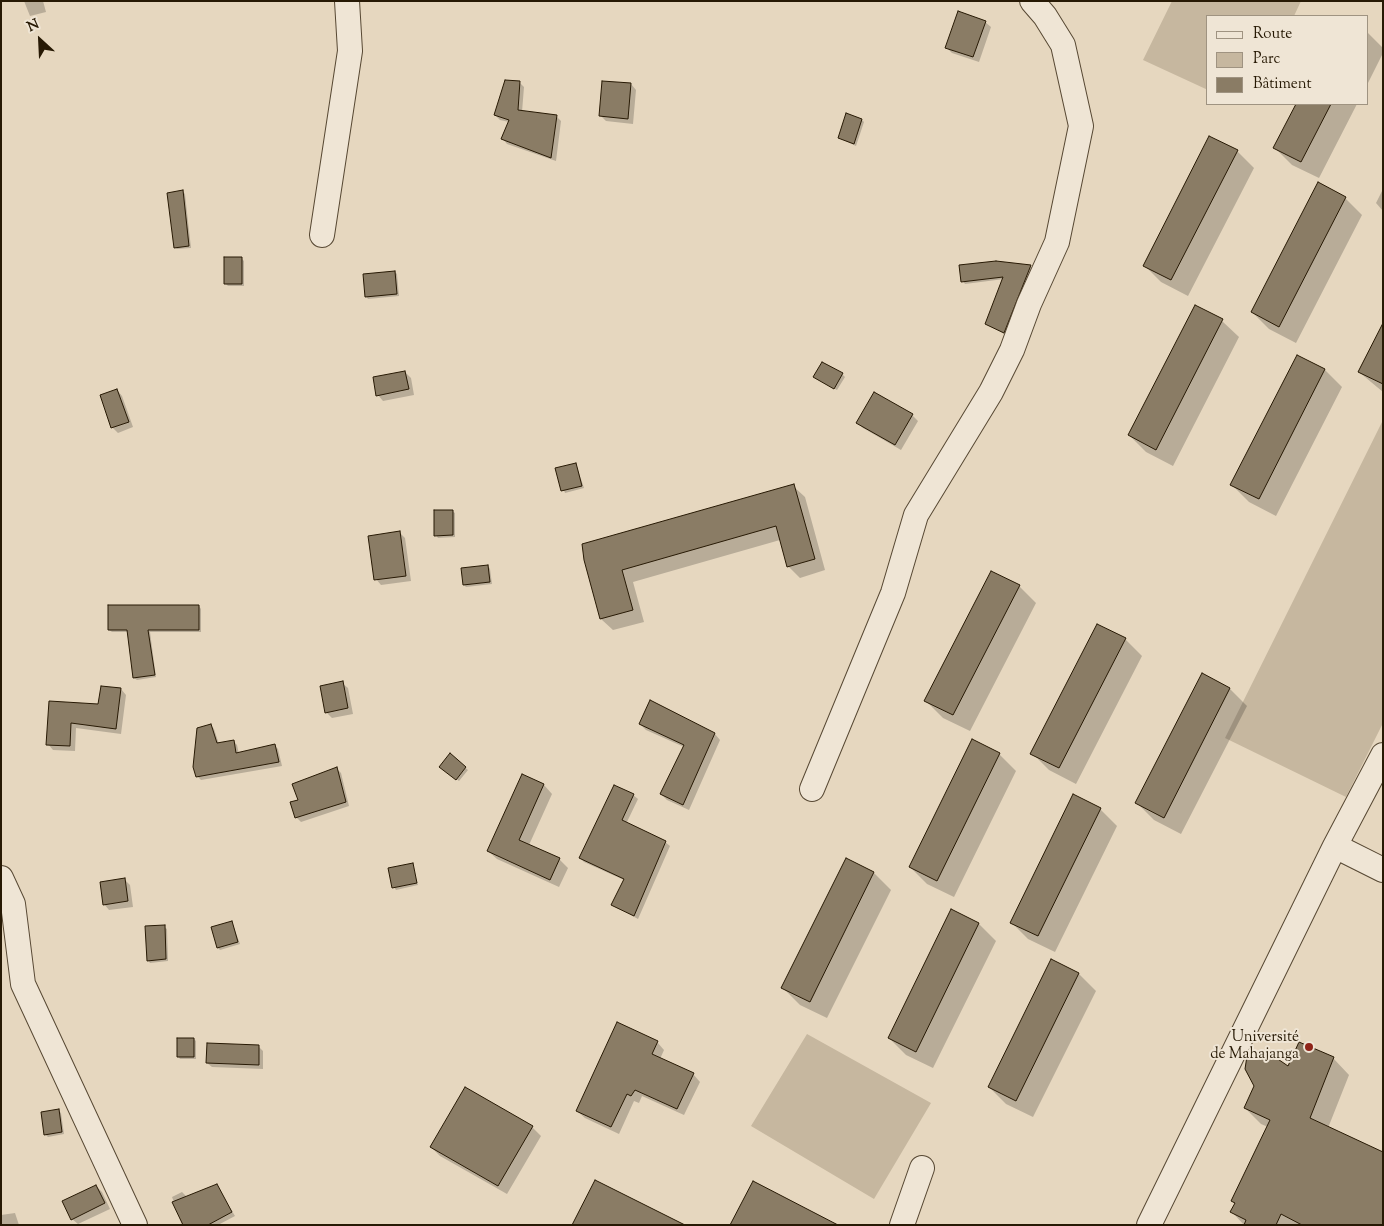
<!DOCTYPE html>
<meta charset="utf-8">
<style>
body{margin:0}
#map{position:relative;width:1384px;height:1226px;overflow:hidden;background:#e6d7bf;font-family:"Sorts Mill Goudy",serif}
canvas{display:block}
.frame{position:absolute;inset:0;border:2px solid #271904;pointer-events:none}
.legend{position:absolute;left:1206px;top:15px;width:162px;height:90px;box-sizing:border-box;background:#efe5d5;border:1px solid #9f9381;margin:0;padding:6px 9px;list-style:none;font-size:15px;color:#271904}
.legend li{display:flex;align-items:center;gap:10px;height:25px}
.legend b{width:25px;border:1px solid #9f9381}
.north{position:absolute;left:15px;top:15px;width:50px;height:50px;-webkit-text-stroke:4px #efe5d5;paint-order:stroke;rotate:335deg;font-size:14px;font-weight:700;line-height:20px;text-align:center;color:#271904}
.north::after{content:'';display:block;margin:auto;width:18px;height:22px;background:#271904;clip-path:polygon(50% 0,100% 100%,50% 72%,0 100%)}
</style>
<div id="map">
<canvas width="1384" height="1226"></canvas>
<div class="frame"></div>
<ul class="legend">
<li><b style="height:6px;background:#efe5d5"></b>Route</li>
<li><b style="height:14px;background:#c6b79f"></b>Parc</li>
<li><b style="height:14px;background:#8a7c65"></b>Bâtiment</li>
</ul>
<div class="north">N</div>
</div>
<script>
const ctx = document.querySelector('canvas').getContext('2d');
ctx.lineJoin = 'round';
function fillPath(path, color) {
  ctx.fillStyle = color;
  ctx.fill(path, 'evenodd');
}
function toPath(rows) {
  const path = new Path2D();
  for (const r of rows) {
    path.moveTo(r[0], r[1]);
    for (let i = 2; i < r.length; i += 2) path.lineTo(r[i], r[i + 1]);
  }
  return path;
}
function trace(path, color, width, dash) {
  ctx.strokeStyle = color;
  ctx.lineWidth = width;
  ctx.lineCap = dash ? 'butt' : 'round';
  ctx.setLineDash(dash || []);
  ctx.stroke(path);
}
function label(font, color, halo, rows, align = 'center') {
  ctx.font = font + ' "Sorts Mill Goudy",serif';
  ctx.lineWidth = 4;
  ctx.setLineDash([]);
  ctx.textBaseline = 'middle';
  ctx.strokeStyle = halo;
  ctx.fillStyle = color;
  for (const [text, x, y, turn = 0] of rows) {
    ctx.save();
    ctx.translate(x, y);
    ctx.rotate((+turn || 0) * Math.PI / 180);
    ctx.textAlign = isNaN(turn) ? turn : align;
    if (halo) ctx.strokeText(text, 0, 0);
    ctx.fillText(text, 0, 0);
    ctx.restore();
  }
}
const green = toPath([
 [1172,1,1301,1,1294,16,1208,16,1208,90,1143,60],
 [1383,420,1383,723,1346,797,1225,738],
 [807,1034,931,1103,874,1199,751,1126]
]);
const shadow = toPath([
 [24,1,43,1,46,12,30,16],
 [985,22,991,27,979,62,952,53,946,47],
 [1368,33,1383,48,1383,53,1368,83],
 [519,82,524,87,522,112,556,116,561,121,556,161,507,144,503,139,509,122,500,120,495,115],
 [631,84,636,90,633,124,606,121,600,115],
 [1297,104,1357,104,1319,178,1292,165,1275,148],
 [862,120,864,122,856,146,839,138],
 [1237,151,1254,168,1188,296,1161,282,1144,265],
 [1383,189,1383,211,1376,203],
 [183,192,185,194,191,248,177,249,175,247],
 [1345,198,1362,215,1296,343,1269,329,1252,312],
 [242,259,244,261,244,286,228,286,225,283],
 [996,262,1031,267,1033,269,1006,335,987,324,1004,279,965,284,963,281],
 [395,272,397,274,399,296,368,299,366,296],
 [1195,307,1222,321,1239,337,1173,466,1146,452,1129,435],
 [1383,326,1383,392,1359,372],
 [1298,357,1325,370,1342,387,1276,516,1249,502,1232,485],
 [405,372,411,378,414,395,383,401,378,395],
 [842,374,845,377,837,390,817,379],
 [117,390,122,396,133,427,118,433,112,427],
 [912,415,918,421,901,450,863,428,857,422],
 [576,464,584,488,565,493,556,469],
 [793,486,805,497,825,570,800,578,788,566,780,540,633,582,644,622,613,630,601,619,585,560],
 [452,511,455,513,455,537,438,538,436,535],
 [400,533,405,538,411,581,381,585,376,579],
 [488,566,490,569,492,584,466,587,464,585],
 [1019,586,1036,603,970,731,943,718,926,701],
 [199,606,201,609,201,632,150,632,156,677,137,680,134,678,128,632,112,632,109,630],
 [1125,639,1142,656,1076,784,1049,770,1032,753],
 [1203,675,1230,689,1247,706,1181,834,1154,820,1137,803],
 [342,683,348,688,353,714,332,718,326,712],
 [121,689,126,695,121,734,76,728,75,751,53,750,48,744,50,702,100,705],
 [651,701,715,734,720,740,689,810,667,800,661,794,684,747,646,730,640,724],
 [211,725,214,729,219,744,233,741,237,745,239,754,274,745,278,749,282,766,201,780,197,776],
 [999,754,1016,771,954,897,927,884,910,867],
 [450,755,468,770,459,781,443,769],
 [337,769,341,773,349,806,301,822,297,818,299,801],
 [523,776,544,785,552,794,529,845,559,859,568,868,559,887,497,859,488,851],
 [633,795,638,799,626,824,665,842,670,846,638,919,613,905,624,880,584,862,580,858],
 [1100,809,1117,826,1055,952,1028,939,1011,922],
 [847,860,874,873,891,890,827,1018,800,1005,783,988],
 [412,865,418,885,396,890,394,887],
 [125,880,130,885,133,907,109,910,104,904],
 [952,911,979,924,996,941,933,1068,906,1055,889,1038],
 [232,922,240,944,220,950,218,948],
 [164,927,167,929,168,961,150,963,148,960],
 [1052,961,1079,974,1096,991,1033,1117,1006,1104,989,1087],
 [194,1039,196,1041,196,1059,180,1059,178,1056],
 [657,1042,664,1050,660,1059,693,1074,700,1082,684,1115,642,1096,639,1103,634,1101,619,1134,585,1118,577,1111],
 [258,1046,263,1051,263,1069,212,1067,207,1063],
 [1333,1058,1349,1075,1328,1128,1383,1225,1244,1225,1232,1212,1235,1204,1232,1201,1268,1127,1261,1124,1245,1108,1289,1068],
 [58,1110,61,1113,64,1134,48,1137,45,1134],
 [532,1127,541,1136,507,1194,440,1156,431,1147],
 [216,1185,235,1216,218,1225,183,1225,172,1197,182,1192,187,1197],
 [96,1186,102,1192,110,1209,78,1224,72,1219],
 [15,1213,19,1225,1,1225,1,1215]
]);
const building = toPath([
 [958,11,986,21,973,57,945,48,958,11],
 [505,80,520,81,518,110,557,115,551,158,501,139,509,120,494,115,505,80],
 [602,81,631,83,628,119,599,116,602,81],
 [1296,104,1331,104,1301,162,1273,148,1296,104],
 [846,113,862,119,854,144,838,138,846,113],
 [1209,136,1238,150,1171,280,1143,266,1209,136],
 [1318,182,1346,197,1279,327,1251,312,1318,182],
 [183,190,189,246,174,248,167,193,183,190],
 [224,257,242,257,242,284,224,284,224,257],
 [996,261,1031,265,1004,333,985,324,1003,277,961,282,959,265,996,261],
 [395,271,397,294,365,297,363,274,395,271],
 [1195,305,1223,319,1156,450,1128,435,1195,305],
 [1383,323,1383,384,1358,372,1383,323],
 [1297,355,1325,369,1259,499,1230,485,1297,355],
 [822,362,843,373,834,389,813,377,822,362],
 [405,371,409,389,376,396,373,377,405,371],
 [117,389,129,422,111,428,100,395,117,389],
 [874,392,913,414,895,445,856,423,874,392],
 [576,463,582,486,561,491,555,468,576,463],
 [794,484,815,559,787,567,776,526,622,570,633,610,600,619,584,560,582,544,794,484],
 [434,510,453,510,453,535,434,536,434,510],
 [400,531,406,576,374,580,368,536,400,531],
 [488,565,490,582,463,585,461,568,488,565],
 [991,571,1020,585,953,715,924,701,991,571],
 [108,605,199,605,199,630,148,630,155,675,133,678,127,630,108,630,108,605],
 [1097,624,1126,638,1059,768,1030,754,1097,624],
 [1202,673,1230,688,1164,818,1135,803,1202,673],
 [343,681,348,708,325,713,320,686,343,681],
 [101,686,121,688,116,729,71,723,70,746,46,745,49,701,98,704,101,686],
 [650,700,715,733,683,805,660,794,684,745,639,724,650,700],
 [211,724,217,743,234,740,236,753,275,744,279,762,196,777,193,767,197,728,211,724],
 [972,739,1000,753,937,881,909,867,972,739],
 [450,753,466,767,456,780,439,767,450,753],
 [337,767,346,802,295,818,290,802,298,800,292,784,337,767],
 [522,774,544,784,519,840,560,858,550,880,487,851,522,774],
 [614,785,634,794,622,820,666,841,634,916,611,905,624,879,579,858,614,785],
 [1073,794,1101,808,1038,936,1010,923,1073,794],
 [846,858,874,872,810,1002,781,988,846,858],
 [413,863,417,883,392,888,388,868,413,863],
 [125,878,128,901,103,905,100,882,125,878],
 [951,909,979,923,916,1052,888,1038,951,909],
 [232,921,238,942,217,948,211,927,232,921],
 [165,925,166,959,147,961,145,926,165,925],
 [1051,959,1079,973,1016,1101,988,1087,1051,959],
 [617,1022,658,1041,652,1054,694,1073,677,1109,635,1090,631,1096,627,1094,611,1127,576,1111,617,1022],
 [177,1038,194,1038,194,1057,177,1057,177,1038],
 [1299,1042,1334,1057,1310,1118,1383,1152,1383,1225,1302,1225,1281,1214,1276,1225,1244,1225,1246,1220,1230,1212,1235,1203,1231,1201,1270,1120,1244,1108,1254,1086,1245,1069,1247,1056,1253,1052,1266,1051,1288,1066,1299,1042],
 [207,1043,259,1045,259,1065,206,1063,207,1043],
 [465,1087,533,1126,498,1186,430,1147,465,1087],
 [59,1109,62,1132,44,1135,41,1112,59,1109],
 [595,1180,685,1225,572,1225,595,1180],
 [753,1181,838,1225,730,1225,753,1181],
 [217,1184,232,1212,208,1225,183,1225,172,1202,217,1184],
 [96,1185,105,1203,71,1220,62,1201,96,1185]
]);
const minor = toPath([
 [322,235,350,51,347,1],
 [812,789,893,593,916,515,991,392,1012,350,1029,304,1057,242,1081,126,1063,45,1045,16,1032,1],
 [1335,846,1383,870],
 [1,878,13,904,23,984,135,1225],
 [902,1225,922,1168],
 [1149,1225,1335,846,1383,755]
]);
const markers = [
 [1309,1047,5,"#8f2418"]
];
const poiNames = [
 ["Université",1299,1038],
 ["de Mahajanga",1299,1055]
];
fillPath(green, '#c6b79f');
fillPath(shadow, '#0003');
fillPath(building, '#8a7c65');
trace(building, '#271904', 1);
trace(minor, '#574833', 26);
trace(minor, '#efe5d5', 24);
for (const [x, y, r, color] of markers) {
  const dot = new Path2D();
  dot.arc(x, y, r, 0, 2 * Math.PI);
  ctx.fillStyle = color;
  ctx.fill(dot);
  trace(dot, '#efe5d5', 2);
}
label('15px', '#271904', '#efe5d5', poiNames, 'right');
</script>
